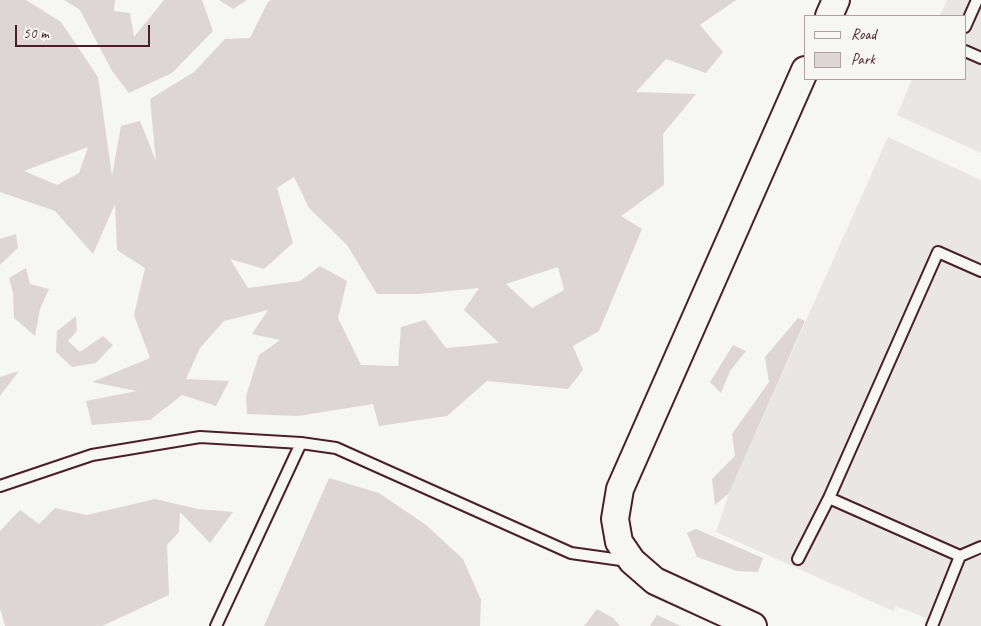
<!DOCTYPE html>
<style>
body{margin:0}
#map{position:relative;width:981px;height:626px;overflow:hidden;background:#f6f6f2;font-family:Caveat,sans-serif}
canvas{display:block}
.legend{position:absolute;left:804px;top:15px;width:162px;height:65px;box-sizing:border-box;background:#f6f6f2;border:1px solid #b1a0a2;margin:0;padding:6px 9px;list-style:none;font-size:15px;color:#4a1f2b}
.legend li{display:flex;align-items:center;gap:10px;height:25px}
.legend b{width:25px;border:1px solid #b1a0a2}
.scale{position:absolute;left:15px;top:25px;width:135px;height:22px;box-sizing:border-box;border:2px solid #4a1f2b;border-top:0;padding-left:6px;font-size:15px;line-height:18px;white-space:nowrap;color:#4a1f2b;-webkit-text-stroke:4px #f6f6f2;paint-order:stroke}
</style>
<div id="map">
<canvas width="981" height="626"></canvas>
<ul class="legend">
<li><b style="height:6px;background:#f6f6f2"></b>Road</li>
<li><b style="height:14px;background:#ddd6d5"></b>Park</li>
</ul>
<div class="scale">50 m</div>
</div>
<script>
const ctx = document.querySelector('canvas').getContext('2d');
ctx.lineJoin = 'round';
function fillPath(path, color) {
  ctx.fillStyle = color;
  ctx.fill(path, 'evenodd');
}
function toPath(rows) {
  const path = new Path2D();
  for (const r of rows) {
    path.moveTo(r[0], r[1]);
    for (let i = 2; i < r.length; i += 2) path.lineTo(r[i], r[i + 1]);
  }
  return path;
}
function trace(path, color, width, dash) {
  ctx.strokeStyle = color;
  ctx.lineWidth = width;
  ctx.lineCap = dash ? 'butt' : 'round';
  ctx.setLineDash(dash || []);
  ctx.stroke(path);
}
const built = toPath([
 [947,0,981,0,981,153,897,115,912,79,965,79,965,16,940,16],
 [888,137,981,180,981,626,924,626,926,619,921,616,896,606,893,611,716,532,729,493]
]);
const green = toPath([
 [0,0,26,0,61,22,98,77,112,176,121,126,140,121,156,161,150,99,194,72,225,39,250,38,268,2,271,0,736,0,700,25,723,52,706,73,666,59,636,92,696,94,663,134,664,185,621,216,642,229,599,331,573,346,583,370,568,389,487,381,447,416,379,426,373,404,298,416,247,414,246,396,259,355,280,340,252,334,268,310,224,321,200,348,186,379,229,381,216,406,182,395,150,420,92,425,86,401,137,391,92,382,150,358,134,315,145,268,117,250,115,204,93,254,55,211,0,192],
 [88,147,79,173,57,185,24,171],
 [294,177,309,208,347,245,377,294,418,294,479,288,464,310,499,343,446,348,425,320,401,327,398,366,361,365,338,318,347,281,320,266,300,281,248,288,230,259,264,269,293,243,277,188],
 [558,267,564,290,532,308,506,284],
 [64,0,115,0,114,11,130,13,134,37,164,0,202,0,213,31,172,73,129,93,112,71,80,10],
 [219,0,247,0,233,9],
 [16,234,18,248,0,265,0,239],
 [26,268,30,284,49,289,40,309,35,336,14,318,13,293,9,278],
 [76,316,77,331,68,341,80,352,103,336,113,345,96,363,72,367,56,352,57,331],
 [798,318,805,321,729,493,715,505,712,479,735,456,732,434,769,382,765,357],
 [733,345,746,351,730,371,721,393,710,382],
 [19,371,0,396,0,377],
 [329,478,379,493,426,525,463,559,481,600,480,626,264,626],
 [155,499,198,509,233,512,210,543,180,512,179,532,167,545,169,595,102,626,5,626,0,608,0,531,20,510,39,524,55,508,87,515],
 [696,529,763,558,758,572,737,571,697,557,687,533],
 [597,609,613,618,620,626,584,626],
 [657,615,681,626,650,626]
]);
const service = toPath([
 [965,27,977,0],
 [965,51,981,58],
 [0,486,92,455,200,437,301,443],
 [829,498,960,556],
 [798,559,829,498,938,252,981,271],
 [216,626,301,443,336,448,571,553,628,561],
 [932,626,960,556,981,547]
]);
const tertiary = toPath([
 [829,16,836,0],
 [753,626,655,581,632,561,619,542,615,519,620,489,805,70]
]);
fillPath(built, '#e9e6e3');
fillPath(green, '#ddd6d5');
trace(service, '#4a1f2b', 14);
trace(tertiary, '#4a1f2b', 30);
trace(service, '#f6f6f2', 10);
trace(tertiary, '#f6f6f2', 26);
</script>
